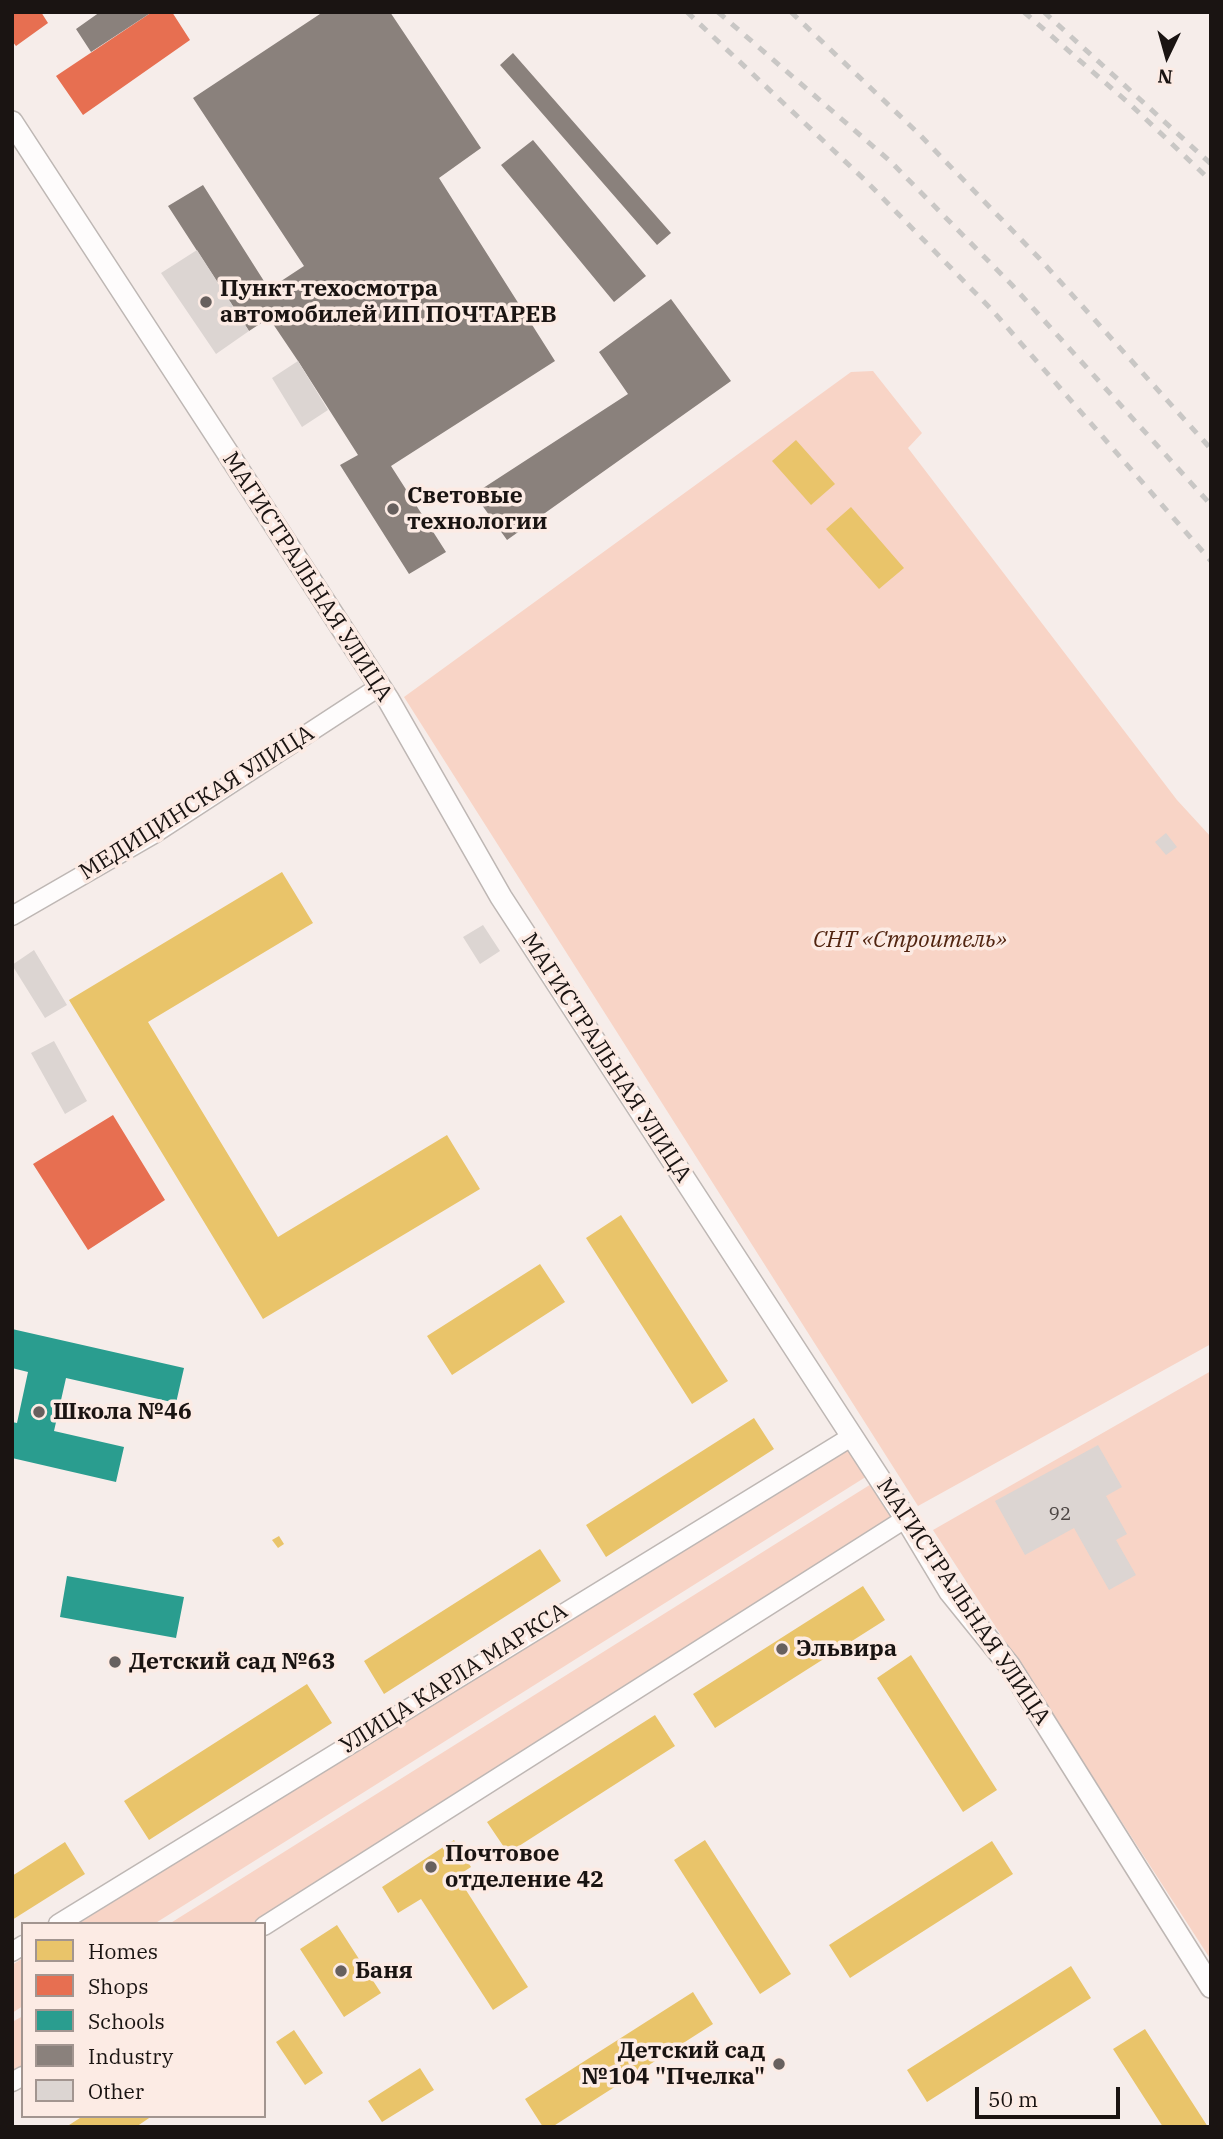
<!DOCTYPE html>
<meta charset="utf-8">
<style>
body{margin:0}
#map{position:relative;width:1223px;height:2139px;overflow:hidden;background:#f6edea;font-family:"IBM Plex Serif",serif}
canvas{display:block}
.frame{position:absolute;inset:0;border:14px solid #1a1412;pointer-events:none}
.legend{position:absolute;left:21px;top:1922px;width:245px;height:196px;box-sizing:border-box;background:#fcebe4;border:2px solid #a29590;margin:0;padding:9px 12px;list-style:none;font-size:21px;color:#1a1412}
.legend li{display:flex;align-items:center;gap:14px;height:35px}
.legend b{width:35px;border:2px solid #a29590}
.north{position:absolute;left:1132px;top:21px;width:70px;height:70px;-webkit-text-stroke:5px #fcebe4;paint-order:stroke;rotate:185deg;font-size:19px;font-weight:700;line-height:28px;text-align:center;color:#1a1412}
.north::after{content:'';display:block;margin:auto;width:24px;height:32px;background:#1a1412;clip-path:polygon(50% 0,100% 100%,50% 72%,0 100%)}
.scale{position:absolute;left:975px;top:2087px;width:145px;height:32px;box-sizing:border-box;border:4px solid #1a1412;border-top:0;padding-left:9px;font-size:21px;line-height:24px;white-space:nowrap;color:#1a1412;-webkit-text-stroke:5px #fcebe4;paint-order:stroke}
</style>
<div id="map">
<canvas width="1223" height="2139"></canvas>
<div class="frame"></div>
<ul class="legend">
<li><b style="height:19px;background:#e9c46a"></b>Homes</li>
<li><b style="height:19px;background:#e76f51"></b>Shops</li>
<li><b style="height:19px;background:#2a9d8f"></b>Schools</li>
<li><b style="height:19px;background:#8a817c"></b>Industry</li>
<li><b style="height:19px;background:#dcd5d2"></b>Other</li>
</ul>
<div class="north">N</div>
<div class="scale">50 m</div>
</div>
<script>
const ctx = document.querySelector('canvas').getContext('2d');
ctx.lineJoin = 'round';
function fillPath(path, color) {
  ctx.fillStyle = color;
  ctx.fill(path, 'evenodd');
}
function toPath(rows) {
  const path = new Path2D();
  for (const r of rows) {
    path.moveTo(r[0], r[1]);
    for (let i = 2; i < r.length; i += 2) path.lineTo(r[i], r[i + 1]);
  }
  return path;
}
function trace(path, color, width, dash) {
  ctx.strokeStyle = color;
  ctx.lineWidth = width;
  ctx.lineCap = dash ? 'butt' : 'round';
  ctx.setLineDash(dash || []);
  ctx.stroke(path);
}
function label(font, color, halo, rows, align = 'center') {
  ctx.font = font + ' "IBM Plex Serif",serif';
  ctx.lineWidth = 7;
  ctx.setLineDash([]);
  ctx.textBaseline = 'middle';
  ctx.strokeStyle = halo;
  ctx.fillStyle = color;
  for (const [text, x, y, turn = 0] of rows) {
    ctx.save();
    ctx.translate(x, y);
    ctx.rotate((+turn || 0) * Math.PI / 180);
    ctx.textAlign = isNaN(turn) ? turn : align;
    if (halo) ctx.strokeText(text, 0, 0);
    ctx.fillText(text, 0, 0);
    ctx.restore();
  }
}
const green = toPath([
 [873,371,922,433,908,448,1177,800,1211,837,1211,1344,918,1506,404,697,851,372],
 [1211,1371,1211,1960,933,1530],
 [850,1439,872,1473,154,1924,78,1924],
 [876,1481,900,1519,254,1924,169,1924],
 [23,1958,23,2006,12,2013,12,1965],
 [23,2016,23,2069,12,2075,12,2022]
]);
const homes = toPath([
 [796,440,835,484,811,505,772,461],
 [851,507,904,568,879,589,826,529],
 [282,872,313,923,148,1022,278,1237,447,1135,480,1189,263,1319,69,1000],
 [621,1215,728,1381,692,1404,586,1238],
 [540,1264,565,1302,452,1375,427,1336],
 [754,1418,774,1449,606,1557,586,1525],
 [279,1536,284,1544,278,1548,272,1540],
 [540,1549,561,1581,384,1694,364,1661],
 [863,1586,885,1620,715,1728,693,1694],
 [911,1655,997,1790,963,1812,877,1678],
 [307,1684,332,1723,149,1840,124,1801],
 [655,1715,675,1746,508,1853,487,1822],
 [454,1840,471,1867,457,1876,528,1987,493,2010,421,1899,398,1913,382,1887],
 [705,1840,791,1974,760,1994,674,1860],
 [992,1841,1013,1874,850,1978,829,1945],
 [65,1842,85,1874,12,1920,12,1876],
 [337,1925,381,1993,344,2017,300,1949],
 [1071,1966,1091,1998,927,2102,907,2070],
 [693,1992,713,2024,552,2127,543,2127,525,2099],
 [1145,2029,1208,2127,1163,2127,1113,2049],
 [294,2030,323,2073,305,2085,276,2042],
 [420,2068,434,2090,382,2122,368,2101],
 [83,2116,152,2116,136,2127,66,2127]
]);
const shops = toPath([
 [12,12,41,12,48,23,16,46,12,41],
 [152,12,172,12,190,40,83,115,56,76],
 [113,1115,165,1200,88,1250,33,1164]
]);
const schools = toPath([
 [12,1329,184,1368,176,1403,66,1378,54,1431,124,1447,116,1482,12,1458,12,1422,17,1423,28,1372,12,1368],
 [67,1576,184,1597,176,1638,60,1617]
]);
const industry = toPath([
 [100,12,113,14,152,12,91,52,76,29],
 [323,12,390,12,481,148,439,178,555,361,391,466,446,552,409,574,340,465,358,455,298,361,269,318,249,331,168,206,203,185,269,289,304,266,193,98],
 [513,53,671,233,657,245,500,65],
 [533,140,646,276,614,302,501,165],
 [671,299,731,381,507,540,474,494,628,394,599,352]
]);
const building = toPath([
 [197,250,249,331,216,354,161,273],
 [298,361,328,410,302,427,272,378],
 [1166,833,1177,847,1166,855,1155,842],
 [483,925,500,951,480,964,463,937],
 [34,950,67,1005,45,1018,12,965],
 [54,1041,87,1101,65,1114,31,1053],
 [1098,1445,1122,1487,1106,1496,1127,1534,1116,1540,1136,1575,1109,1590,1074,1528,1025,1555,995,1501]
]);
const minor = toPath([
 [12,916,154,834,379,687],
 [58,1924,851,1437],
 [264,1926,905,1519],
 [12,1952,23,1945],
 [12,2082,23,2076]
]);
const tertiary = toPath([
 [12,122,388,699,501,897,911,1527,950,1592,1009,1665,1211,1987]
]);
const rail = toPath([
 [687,12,867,182,992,310,1211,561],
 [718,12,890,161,1012,285,1211,505],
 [791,12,919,134,1039,258,1211,449],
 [1024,12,1132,106,1211,181],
 [1044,12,1211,164]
]);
const markers = [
 [206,302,7,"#67605e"],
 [393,509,7,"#67605e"],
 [39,1412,7,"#67605e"],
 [782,1649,7,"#67605e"],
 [115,1662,7,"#67605e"],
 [431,1867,7,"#67605e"],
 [341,1971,7,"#67605e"],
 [779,2064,7,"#67605e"]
];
const numberNames = [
 ["92",1060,1515]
];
const poiNames = [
 ["Пункт техосмотра",220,289],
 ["автомобилей ИП ПОЧТАРЕВ",220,315],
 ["Световые",407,496],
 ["технологии",407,522],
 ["Школа №46",53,1412],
 ["Эльвира",796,1649],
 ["Детский сад №63",129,1662],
 ["Почтовое",445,1854],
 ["отделение 42",445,1880],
 ["Баня",355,1971],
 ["Детский сад",765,2051,"right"],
 ["№104 \"Пчелка\"",765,2077,"right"]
];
const streetNames = [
 ["МАГИСТРАЛЬНАЯ УЛИЦА",307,577,57],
 ["МЕДИЦИНСКАЯ УЛИЦА",197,803,-32],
 ["МАГИСТРАЛЬНАЯ УЛИЦА",606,1058,57],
 ["МАГИСТРАЛЬНАЯ УЛИЦА",963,1602,56],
 ["УЛИЦА КАРЛА МАРКСА",454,1679,-32]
];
const parkNames = [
 ["СНТ «Строитель»",910,940]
];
fillPath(green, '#f8d4c6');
fillPath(homes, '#e9c46a');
fillPath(shops, '#e76f51');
fillPath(schools, '#2a9d8f');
fillPath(industry, '#8a817c');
fillPath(building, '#dcd5d2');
trace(minor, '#beb7b4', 21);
trace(tertiary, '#beb7b4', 24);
trace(minor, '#fefcfc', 18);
trace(tertiary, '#fefcfc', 21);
trace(rail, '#c9c7c5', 5, [9, 9]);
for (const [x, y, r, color] of markers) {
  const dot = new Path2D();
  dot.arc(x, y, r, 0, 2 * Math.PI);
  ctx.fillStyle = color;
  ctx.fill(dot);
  trace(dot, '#fcebe4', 2.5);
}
label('19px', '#4c4543', null, numberNames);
label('bold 23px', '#1a1412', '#fcebe4', poiNames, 'left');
label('23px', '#1a1412', '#fcebe4', streetNames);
label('italic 23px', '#512410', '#fcebe4', parkNames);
</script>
